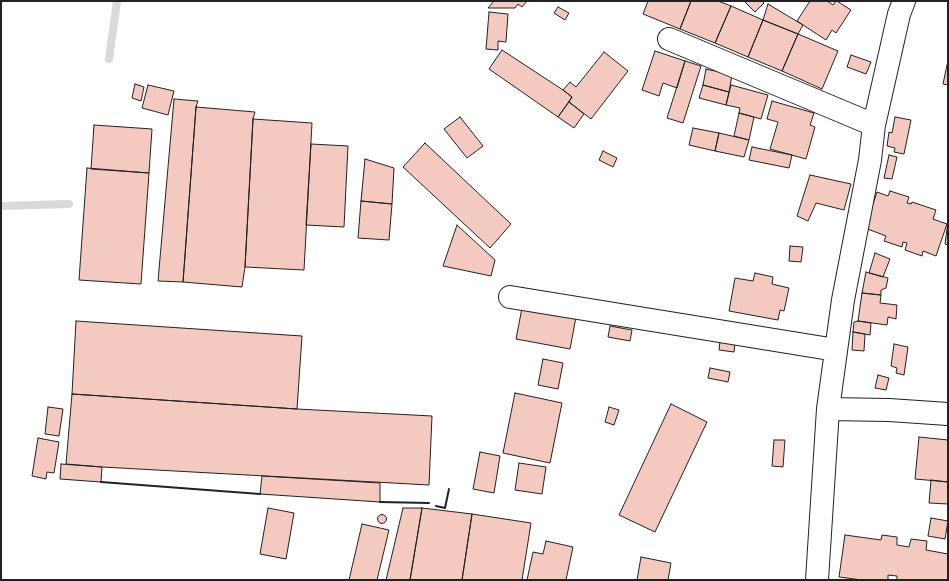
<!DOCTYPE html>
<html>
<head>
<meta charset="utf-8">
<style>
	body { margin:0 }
	#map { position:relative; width:949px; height:581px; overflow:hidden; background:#fff; font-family:Bitter,serif }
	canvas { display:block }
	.frame { position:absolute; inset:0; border:2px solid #222; pointer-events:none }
</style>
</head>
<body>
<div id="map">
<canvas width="949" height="581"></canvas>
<div class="frame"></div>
</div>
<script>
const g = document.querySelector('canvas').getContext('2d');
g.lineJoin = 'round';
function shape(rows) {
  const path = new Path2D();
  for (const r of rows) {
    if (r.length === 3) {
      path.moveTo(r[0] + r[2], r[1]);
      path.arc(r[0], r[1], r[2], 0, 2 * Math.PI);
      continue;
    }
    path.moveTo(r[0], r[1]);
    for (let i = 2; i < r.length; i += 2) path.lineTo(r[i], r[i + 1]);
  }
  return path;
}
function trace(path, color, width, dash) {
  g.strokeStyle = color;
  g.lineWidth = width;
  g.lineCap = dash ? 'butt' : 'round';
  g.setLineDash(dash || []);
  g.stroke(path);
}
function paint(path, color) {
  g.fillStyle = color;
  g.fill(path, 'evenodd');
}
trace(shape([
	[109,59,117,1],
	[1,206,69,204]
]), '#d9d9d9', 8);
const building = shape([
	[494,1,527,1,522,7,518,4,515,8,488,8,494,1],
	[648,1,691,1,680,29,643,14,648,1],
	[691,1,718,1,731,6,715,43,680,29,691,1],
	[744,1,762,1,764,3,755,12,744,1],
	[810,1,827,1,833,5,836,1,837,1,851,10,836,33,832,30,826,40,797,21,810,1],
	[768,4,803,25,798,34,763,20,768,4],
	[731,6,763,20,748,57,715,43,731,6],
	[558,7,569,13,565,20,554,13,558,7],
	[489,12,508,14,506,42,498,41,498,50,486,49,489,12],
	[763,20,798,34,782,71,748,57,763,20],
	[798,34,838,51,822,89,782,71,798,34],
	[502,50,563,90,572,97,558,117,489,69,502,50],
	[655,51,685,61,677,88,663,83,659,96,642,90,655,51],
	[604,52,628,71,591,119,569,102,572,97,563,90,570,82,576,87,604,52],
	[851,55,871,62,866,74,847,67,851,55],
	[685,61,701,66,683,123,667,118,685,61],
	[947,65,948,65,948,85,943,84,947,65],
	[706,69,732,75,729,92,703,85,706,69],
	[135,84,144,87,141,101,132,98,135,84],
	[148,85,174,91,168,115,142,108,148,85],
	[703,85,729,92,726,105,699,98,703,85],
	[731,85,768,95,761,119,739,113,740,108,726,105,731,85],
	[174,99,198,101,196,107,183,282,158,281,174,99],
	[772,101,814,113,810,125,815,127,806,159,770,149,778,122,767,119,772,101],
	[569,102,584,114,574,128,558,117,569,102],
	[196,107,255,112,253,119,245,267,242,287,183,282,196,107],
	[739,113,754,117,749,140,734,136,739,113],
	[460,117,483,146,467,158,444,129,460,117],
	[895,117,911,120,904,154,894,152,895,148,887,146,889,132,892,133,895,117],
	[253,119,312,123,304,270,245,267,253,119],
	[94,125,152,129,149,173,91,169,94,125],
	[693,128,719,133,715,151,689,145,693,128],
	[719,133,749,140,744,157,715,151,719,133],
	[425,143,511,224,490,248,403,167,425,143],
	[311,144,348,146,344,227,306,225,311,144],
	[752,147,792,155,789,168,749,160,752,147],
	[603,151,617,158,613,167,599,160,603,151],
	[889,155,897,157,892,179,884,178,889,155],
	[365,159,394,168,392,204,361,201,365,159],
	[87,168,149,173,141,284,79,280,87,168],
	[810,175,851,184,844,210,816,203,808,221,797,216,810,175],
	[890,191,909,197,907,203,911,204,912,202,936,210,933,219,947,224,936,256,923,251,922,256,905,250,907,243,903,242,902,247,884,241,886,236,865,228,877,192,888,196,890,191],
	[361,201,392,204,389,240,358,238,361,201],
	[948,222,948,245,945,244,948,222],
	[457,225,495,260,491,276,443,266,457,225],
	[790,246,803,247,801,262,789,261,790,246],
	[875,253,890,259,883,277,869,273,875,253],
	[866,272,888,278,886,288,881,290,881,295,862,293,866,272],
	[755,273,773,277,772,284,789,288,784,311,780,310,778,320,729,311,735,278,753,281,755,273],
	[862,293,881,295,880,303,897,305,896,319,888,317,887,325,858,321,862,293],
	[522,308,576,317,570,349,516,339,522,308],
	[76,321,302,336,297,409,72,394,76,321],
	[858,321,871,323,870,335,853,332,854,322,858,321],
	[610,326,632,330,630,341,608,337,610,326],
	[853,332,865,334,864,351,852,350,853,332],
	[720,341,735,343,734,352,719,350,720,341],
	[894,344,908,347,904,375,896,373,897,368,891,366,894,344],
	[543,359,563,363,558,389,538,385,543,359],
	[710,368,730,372,728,382,708,378,710,368],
	[878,375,889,378,886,390,875,388,878,375],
	[515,393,562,403,550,463,503,453,515,393],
	[72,394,297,409,432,416,429,485,102,467,66,464,72,394],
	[671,404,707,422,655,532,619,515,671,404],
	[48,407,63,409,59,436,45,434,48,407],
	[609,407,619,410,614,425,605,422,609,407],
	[919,437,948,440,948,482,915,479,919,437],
	[38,438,59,442,54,473,47,472,46,479,32,476,38,438],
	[774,440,785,440,783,467,772,466,774,440],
	[480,452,500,456,494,493,473,489,480,452],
	[519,463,546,467,542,494,515,490,519,463],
	[61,464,102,467,101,482,60,479,61,464],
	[262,476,380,483,380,502,260,494,262,476],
	[931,480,948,482,948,504,929,503,931,480],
	[268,508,294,513,286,559,260,554,268,508],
	[403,508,422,508,410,580,386,580,403,508],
	[422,508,472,514,462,580,410,580,422,508],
	[472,514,531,523,522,580,462,580,472,514],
	[382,519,4.5],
	[931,518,948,521,945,539,928,536,931,518],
	[362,524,389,530,377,580,349,580,362,524],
	[845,535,881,540,882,535,897,537,897,545,909,547,911,539,927,541,926,550,948,554,948,580,897,580,897,576,888,575,888,580,862,580,839,577,845,535],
	[546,541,573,547,566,580,527,580,533,552,543,554,546,541],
	[641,557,671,563,668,580,637,580,641,557]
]);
paint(building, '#f3c9c0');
trace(building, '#222', 1);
const minor = shape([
	[669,39,874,125],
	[510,297,836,350],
	[828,409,889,410,948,414],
	[817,580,828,409,843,300,870,160,874,125,899,14,904,1]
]);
trace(minor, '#222', 24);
trace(minor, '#fff', 22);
trace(shape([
	[101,482,260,494],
	[380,502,429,503],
	[436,506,445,508,449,489]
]), '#222', 2);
</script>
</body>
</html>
